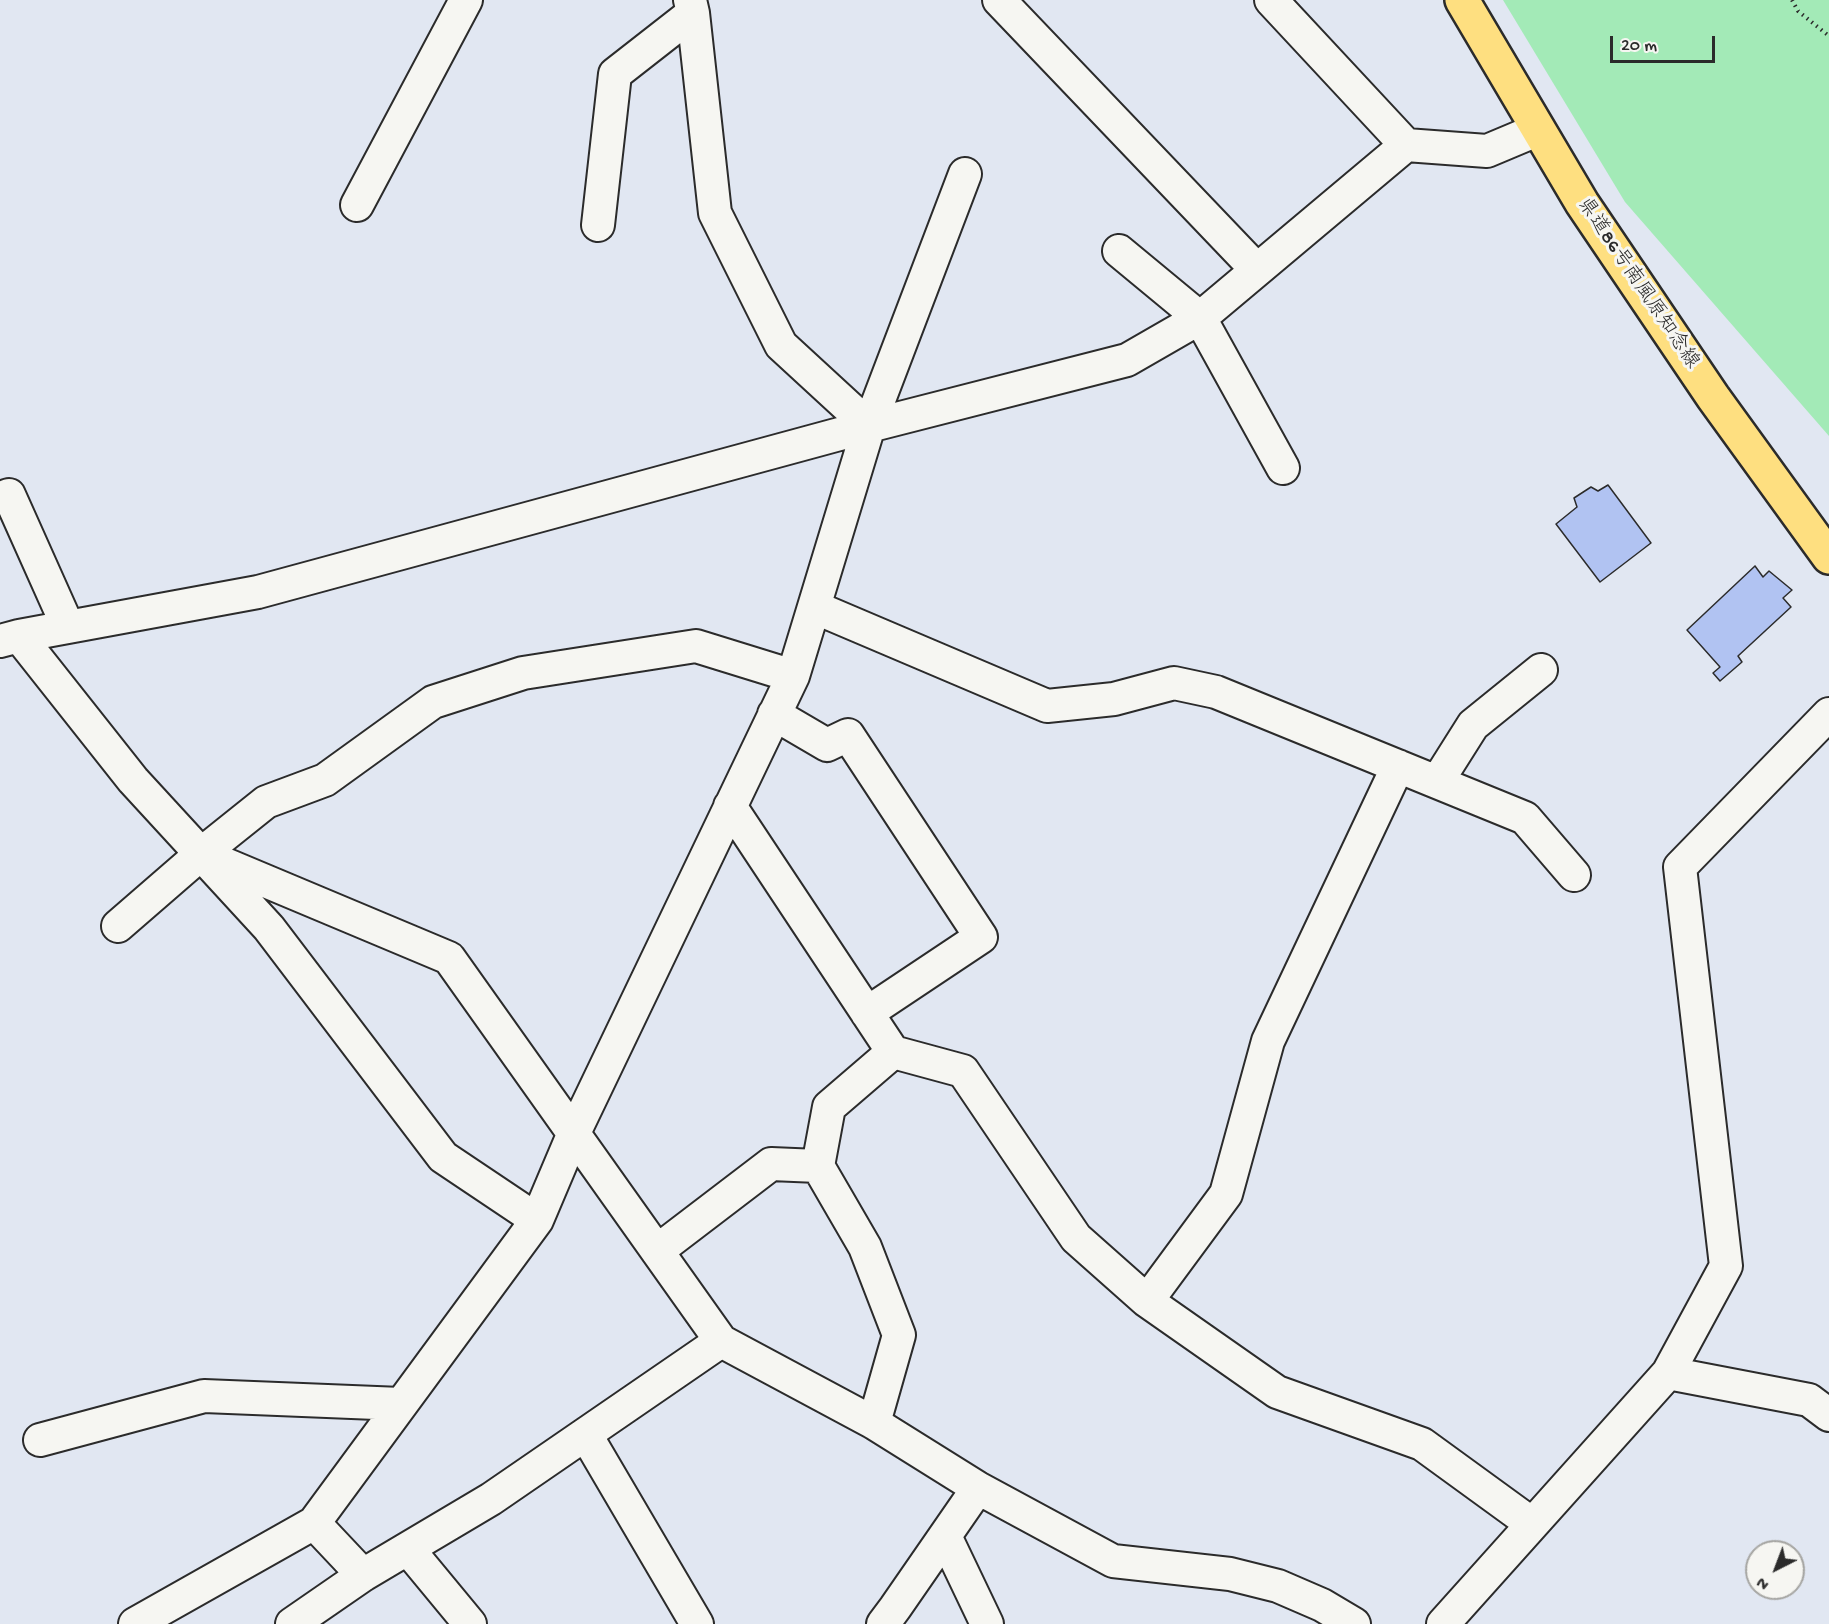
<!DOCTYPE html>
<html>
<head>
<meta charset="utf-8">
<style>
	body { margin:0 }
	#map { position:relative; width:1829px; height:1624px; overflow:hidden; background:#e1e7f2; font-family:"Gochi Hand",sans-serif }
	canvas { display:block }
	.north { position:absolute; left:1745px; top:1540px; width:60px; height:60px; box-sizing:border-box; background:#f6f6f2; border:2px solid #a5a5a2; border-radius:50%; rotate:222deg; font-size:16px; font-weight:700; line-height:24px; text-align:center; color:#2b2b2b }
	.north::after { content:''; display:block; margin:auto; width:21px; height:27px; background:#2b2b2b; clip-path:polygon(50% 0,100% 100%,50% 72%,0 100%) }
	.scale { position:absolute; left:1610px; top:36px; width:105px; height:27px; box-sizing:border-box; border:3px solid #2b2b2b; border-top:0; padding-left:8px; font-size:18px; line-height:21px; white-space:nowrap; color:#2b2b2b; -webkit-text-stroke:4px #f6f6f2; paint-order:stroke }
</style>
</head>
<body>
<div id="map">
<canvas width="1829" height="1624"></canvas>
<div class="north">N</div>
<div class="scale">20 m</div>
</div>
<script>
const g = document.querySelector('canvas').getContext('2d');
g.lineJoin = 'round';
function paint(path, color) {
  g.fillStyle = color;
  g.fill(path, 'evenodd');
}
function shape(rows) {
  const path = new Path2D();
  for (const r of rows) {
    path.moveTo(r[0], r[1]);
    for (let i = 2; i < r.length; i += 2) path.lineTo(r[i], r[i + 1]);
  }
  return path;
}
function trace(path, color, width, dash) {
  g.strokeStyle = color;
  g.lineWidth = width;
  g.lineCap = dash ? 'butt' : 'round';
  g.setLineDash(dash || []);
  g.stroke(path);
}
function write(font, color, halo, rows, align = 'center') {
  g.font = font + ' "Gochi Hand","Klee One",sans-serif';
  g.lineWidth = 6;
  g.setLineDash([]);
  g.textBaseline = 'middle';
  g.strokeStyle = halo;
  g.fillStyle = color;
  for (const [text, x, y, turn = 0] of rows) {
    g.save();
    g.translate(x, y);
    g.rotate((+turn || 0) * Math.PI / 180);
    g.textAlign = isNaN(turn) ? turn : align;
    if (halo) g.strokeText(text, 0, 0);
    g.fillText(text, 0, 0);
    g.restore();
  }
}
paint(shape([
	[1503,0,1829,0,1829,436,1625,202]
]), '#a3eab7');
const building = shape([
	[1608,485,1651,543,1600,582,1556,524,1577,507,1574,498,1591,487,1598,491,1608,485],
	[1755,566,1763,577,1769,571,1792,590,1783,598,1791,607,1738,656,1742,662,1720,681,1713,673,1720,667,1687,630,1755,566]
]);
paint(building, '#b1c3f2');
trace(building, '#2b2b2b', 1.5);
const street = shape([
	[690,0,693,13,715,213,781,345,869,426,965,174],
	[999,0,1257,270],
	[1271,0,1406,145,1487,151,1537,130],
	[357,205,466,0],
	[598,225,615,74,693,13],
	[1119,251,1200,318,1283,468],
	[0,498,9,495,68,627],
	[814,607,1047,706,1114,699,1174,683,1216,692,1525,818,1574,875],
	[19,636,133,780,269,928,443,1157,537,1220],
	[0,641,19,636,258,592,869,426,1127,360,1200,318,1406,145],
	[793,676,696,646,523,673,433,702,325,780,266,802,201,854,449,958,721,1341,874,1423,978,1488,1113,1561,1230,1574,1278,1586,1322,1605,1354,1624],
	[774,714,827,745,848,735,981,937,867,1013],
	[1437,782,1473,725,1541,670],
	[730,806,893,1052,963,1071,1076,1238,1147,1301,1277,1392,1422,1444,1532,1524],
	[118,926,201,854],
	[657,1251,771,1164,818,1166],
	[1147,1301,1226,1194,1268,1041,1398,766],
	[1668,1373,1809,1400,1829,1415],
	[874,1423,899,1335,865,1247,818,1166,829,1107,893,1052],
	[586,1435,697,1624],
	[40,1440,204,1396,401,1404],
	[314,1523,537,1220,573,1135,793,676,869,426],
	[945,1536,987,1624],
	[408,1549,470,1624],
	[135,1624,314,1523,363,1575],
	[292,1624,363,1575,491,1499,721,1341],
	[883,1624,895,1608,978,1488],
	[1443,1624,1668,1373,1726,1266,1680,867,1829,714]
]);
const primary = shape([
	[1462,0,1582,203,1713,397,1829,557]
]);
trace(street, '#2b2b2b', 36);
trace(primary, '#2b2b2b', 38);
trace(shape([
	[1792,0,1798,11,1829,36]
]), '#2b2b2b', 4, [1.5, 4.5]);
trace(street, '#f6f6f2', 32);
trace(primary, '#fedf80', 33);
write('20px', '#2b2b2b', '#f6f6f2', [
	["県道86号南風原知念線",1637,284,56]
]);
</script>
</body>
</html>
